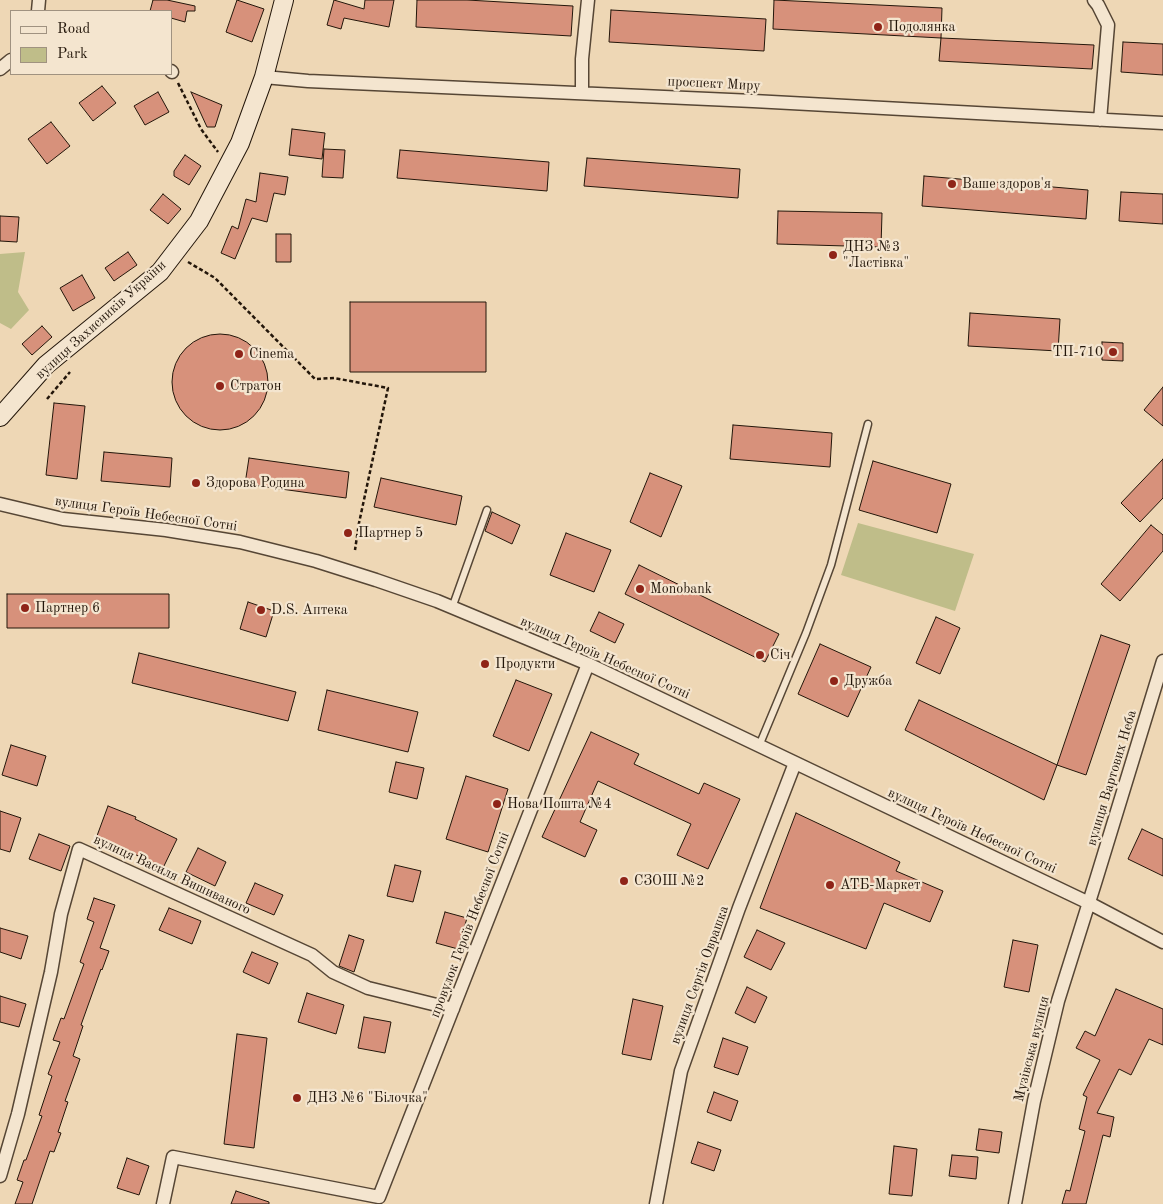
<!DOCTYPE html>
<html>
<head>
<meta charset="utf-8">
<style>
	body { margin:0 }
	#map { position:relative; width:1163px; height:1204px; overflow:hidden; background:#eed7b5; font-family:"Old Standard TT",serif }
	canvas { display:block }
	.legend { position:absolute; left:10px; top:10px; width:162px; height:65px; box-sizing:border-box; background:#f4e5cf; border:1px solid #a09280; margin:0; padding:6px 9px; list-style:none; font-size:15px; color:#23160a }
	.legend li { display:flex; align-items:center; gap:10px; height:25px }
	.legend b { width:25px; border:1px solid #a09280 }
</style>
</head>
<body>
<div id="map">
<canvas width="1163" height="1204"></canvas>
<ul class="legend">
<li><b style="height:6px;background:#f4e5cf"></b>Road</li>
<li><b style="height:14px;background:#bfbd89"></b>Park</li>
</ul>
</div>
<script>
const g = document.querySelector('canvas').getContext('2d');
g.lineJoin = 'round';
function paint(path, color) {
  g.fillStyle = color;
  g.fill(path, 'evenodd');
}
function shape(rows) {
  const path = new Path2D();
  for (const r of rows) {
    if (r.length === 3) {
      path.moveTo(r[0] + r[2], r[1]);
      path.arc(r[0], r[1], r[2], 0, 2 * Math.PI);
      continue;
    }
    path.moveTo(r[0], r[1]);
    for (let i = 2; i < r.length; i += 2) path.lineTo(r[i], r[i + 1]);
  }
  return path;
}
function trace(path, color, width, dash) {
  g.strokeStyle = color;
  g.lineWidth = width;
  g.lineCap = dash ? 'butt' : 'round';
  g.setLineDash(dash || []);
  g.stroke(path);
}
function write(font, color, halo, rows, align = 'center') {
  g.font = font + ' "Old Standard TT",serif';
  g.lineWidth = 4.5;
  g.setLineDash([]);
  g.textBaseline = 'middle';
  g.strokeStyle = halo;
  g.fillStyle = color;
  for (const [text, x, y, turn = 0] of rows) {
    g.save();
    g.translate(x, y);
    g.rotate((+turn || 0) * Math.PI / 180);
    g.textAlign = isNaN(turn) ? turn : align;
    if (halo) g.strokeText(text, 0, 0);
    g.fillText(text, 0, 0);
    g.restore();
  }
}
paint(shape([
	[25,252,18,292,29,310,11,329,0,323,0,254],
	[858,523,974,554,955,611,841,575]
]), '#bfbd89');
const building = shape([
	[153,0,167,0,195,6,195,11,187,11,185,22,171,18,171,11,150,11,153,0],
	[237,0,264,9,252,42,226,32,237,0],
	[334,0,364,9,365,0,394,0,389,27,344,18,341,29,327,25,334,0],
	[417,0,467,0,573,6,571,36,416,27,417,0],
	[774,0,942,8,941,38,773,29,774,0],
	[611,10,766,19,764,51,609,42,611,10],
	[941,38,1094,45,1092,69,939,61,941,38],
	[1123,42,1163,44,1163,75,1121,72,1123,42],
	[102,86,116,103,93,121,79,103,102,86],
	[158,92,169,112,145,125,134,106,158,92],
	[191,92,222,105,215,127,207,127,191,92],
	[51,122,70,146,47,164,28,139,51,122],
	[292,129,325,133,322,159,289,155,292,129],
	[324,149,345,150,343,178,322,177,324,149],
	[400,150,549,162,547,191,397,178,400,150],
	[185,155,201,166,189,185,174,176,174,171,185,155],
	[587,158,740,169,738,198,584,186,587,158],
	[260,173,288,177,285,195,274,193,267,222,252,218,235,259,221,253,232,226,238,229,246,199,256,202,260,173],
	[924,176,1088,190,1086,219,922,206,924,176],
	[1121,192,1163,194,1163,224,1119,221,1121,192],
	[163,194,181,209,168,224,150,210,163,194],
	[778,211,882,213,881,247,777,244,778,211],
	[0,216,19,217,17,242,0,241,0,216],
	[276,234,291,234,291,262,276,262,276,234],
	[128,252,137,265,114,281,105,268,128,252],
	[82,275,95,298,73,311,60,288,82,275],
	[350,302,486,302,486,372,350,372,350,302],
	[970,313,1060,319,1058,351,968,346,970,313],
	[42,326,52,337,32,355,22,344,42,326],
	[220,382,48],
	[1102,342,1123,343,1123,361,1102,360,1102,342],
	[1163,387,1163,426,1144,410,1163,387],
	[54,403,85,406,77,479,46,475,54,403],
	[733,425,832,433,830,467,730,459,733,425],
	[104,452,172,458,170,487,101,481,104,452],
	[249,458,349,472,346,498,245,484,249,458],
	[1163,459,1163,498,1140,522,1121,503,1163,459],
	[873,461,951,484,937,533,859,510,873,461],
	[650,473,682,486,661,537,630,522,650,473],
	[381,478,462,496,456,525,374,507,381,478],
	[492,512,520,525,512,544,485,531,492,512],
	[1151,525,1163,535,1163,551,1120,601,1101,584,1151,525],
	[566,533,611,550,594,592,550,575,566,533],
	[639,565,779,634,765,662,625,594,639,565],
	[7,594,169,594,169,628,7,628,7,594],
	[248,602,274,611,266,637,240,629,248,602],
	[599,612,624,624,615,643,590,631,599,612],
	[936,617,960,628,940,674,916,663,936,617],
	[1101,635,1130,645,1086,775,1057,765,1101,635],
	[820,644,871,667,848,717,798,694,820,644],
	[139,653,296,692,288,721,132,683,139,653],
	[516,680,552,694,529,751,493,736,516,680],
	[327,690,418,712,408,752,318,730,327,690],
	[919,700,1057,765,1044,800,905,730,919,700],
	[591,732,639,754,634,764,699,794,704,783,740,799,708,869,677,855,691,824,598,781,580,822,597,830,585,857,542,837,591,732],
	[11,745,46,756,37,786,2,775,11,745],
	[396,762,424,768,417,799,389,792,396,762],
	[466,776,508,789,488,852,446,839,466,776],
	[108,806,136,817,135,819,177,839,163,868,124,849,122,854,94,844,108,806],
	[0,811,21,818,10,852,0,849,0,811],
	[796,813,900,862,896,871,943,891,930,922,884,903,866,949,760,908,796,813],
	[1142,829,1163,839,1163,876,1128,859,1142,829],
	[39,834,70,846,61,871,29,859,39,834],
	[198,848,226,862,215,886,186,872,198,848],
	[395,865,421,871,413,902,387,896,395,865],
	[255,883,283,895,274,915,246,903,255,883],
	[94,898,115,905,100,948,109,951,102,970,101,969,81,1025,83,1026,73,1056,80,1059,65,1101,68,1102,58,1132,61,1133,54,1152,50,1151,32,1204,15,1204,23,1182,17,1180,24,1160,26,1160,42,1116,39,1115,52,1076,48,1074,60,1042,53,1040,61,1018,64,1019,84,964,80,962,94,922,87,919,94,898],
	[169,908,201,921,192,944,159,930,169,908],
	[445,912,467,918,458,949,436,943,445,912],
	[0,928,28,936,21,959,0,952,0,928],
	[757,930,785,943,771,970,744,957,757,930],
	[349,935,364,940,354,972,339,966,349,935],
	[1013,940,1038,945,1029,992,1004,987,1013,940],
	[252,952,278,963,269,984,243,972,252,952],
	[747,987,767,997,755,1023,735,1013,747,987],
	[1116,989,1163,1009,1163,1045,1149,1039,1131,1075,1119,1069,1097,1113,1114,1117,1110,1137,1103,1135,1086,1204,1062,1204,1066,1190,1070,1191,1085,1131,1079,1129,1087,1097,1083,1095,1100,1060,1076,1048,1085,1031,1095,1036,1116,989],
	[307,993,344,1005,336,1034,298,1022,307,993],
	[0,996,26,1004,19,1027,0,1022,0,996],
	[633,999,663,1006,651,1060,622,1054,633,999],
	[364,1017,391,1022,385,1053,358,1048,364,1017],
	[237,1034,267,1038,254,1148,224,1144,237,1034],
	[723,1038,748,1047,738,1075,714,1067,723,1038],
	[714,1092,738,1101,731,1121,707,1112,714,1092],
	[979,1129,1002,1132,999,1153,976,1150,979,1129],
	[698,1142,721,1150,714,1171,691,1163,698,1142],
	[894,1146,917,1149,912,1196,889,1194,894,1146],
	[952,1155,978,1157,976,1179,949,1176,952,1155],
	[127,1158,149,1166,139,1195,117,1188,127,1158],
	[236,1191,269,1202,269,1204,231,1204,236,1191]
]);
paint(building, '#d7917b');
trace(building, '#23160a', 1);
const service = shape([
	[452,608,487,510],
	[759,746,806,633,831,565,868,424]
]);
const minor = shape([
	[1094,0,1098,5,1108,25,1100,120],
	[38,11,39,0],
	[0,69,11,60],
	[171,71,172,72],
	[264,77,308,81,753,101,1163,123],
	[582,93,582,59,588,0],
	[0,504,63,519,166,530,240,542,316,561,376,580,437,601,588,664,1089,903,1163,942],
	[0,1176,18,1114,51,972,61,914,79,849,312,955,333,972,368,988,453,1009],
	[163,1204,173,1157,379,1197,588,664],
	[656,1204,681,1071,739,908,795,763],
	[1015,1204,1034,1101,1058,1001,1096,880,1163,661]
]);
const secondary = shape([
	[0,417,46,365,160,272,199,221,240,143,264,77,284,0]
]);
trace(service, '#564635', 9);
trace(minor, '#564635', 15);
trace(secondary, '#23160a', 20);
trace(shape([
	[178,83,201,129,218,152],
	[188,262,215,278,315,379,334,378,388,388,359,523,355,550],
	[47,399,70,372]
]), '#23160a', 2.5, [4, 2.5]);
trace(service, '#f4e5cf', 6);
trace(minor, '#f4e5cf', 12);
trace(secondary, '#f4e5cf', 18);
for (const [x, y, r, color] of [
	[878,27,5,"#8f2418"],
	[952,184,5,"#8f2418"],
	[833,255,5,"#8f2418"],
	[1113,352,5,"#8f2418"],
	[239,354,5,"#8f2418"],
	[220,386,5,"#8f2418"],
	[196,483,5,"#8f2418"],
	[348,533,5,"#8f2418"],
	[640,589,5,"#8f2418"],
	[25,608,5,"#8f2418"],
	[261,610,5,"#8f2418"],
	[760,655,5,"#8f2418"],
	[485,664,5,"#8f2418"],
	[834,681,5,"#8f2418"],
	[497,804,5,"#8f2418"],
	[624,881,5,"#8f2418"],
	[830,885,5,"#8f2418"],
	[297,1098,5,"#8f2418"]
]) {
  const dot = new Path2D();
  dot.arc(x, y, r, 0, 2 * Math.PI);
  g.fillStyle = color;
  g.fill(dot);
  trace(dot, '#f4e5cf', 2);
}
write('14px', '#23160a', '#f4e5cf', [
	["Подолянка",888,27],
	["Ваше здоров'я",962,184],
	["ДНЗ №3",843,247],
	["\"Ластівка\"",843,263],
	["ТП-710",1103,352,"right"],
	["Cinema",249,354],
	["Стратон",230,386],
	["Здорова Родина",206,483],
	["Партнер 5",358,533],
	["Monobank",650,589],
	["Партнер 6",35,608],
	["D.S. Аптека",271,610],
	["Січ",770,655],
	["Продукти",495,664],
	["Дружба",844,681],
	["Нова Пошта №4",507,804],
	["СЗОШ №2",634,881],
	["АТБ-Маркет",840,885],
	["ДНЗ №6 \"Білочка\"",307,1098]
], 'left');
write('14px', '#23160a', '#f4e5cf', [
	["проспект Миру",714,84,3],
	["вулиця Захисників України",101,320,-42],
	["вулиця Героїв Небесної Сотні",146,514,8],
	["вулиця Героїв Небесної Сотні",605,658,24],
	["вулиця Вартових Неба",1112,778,-73],
	["вулиця Героїв Небесної Сотні",972,831,25],
	["вулиця Василя Вишиваного",172,875,25],
	["провулок Героїв Небесної Сотні",470,925,-69],
	["вулиця Сергія Оврашка",700,975,-70],
	["Музівська вулиця",1032,1049,-76]
]);
</script>
</body>
</html>
